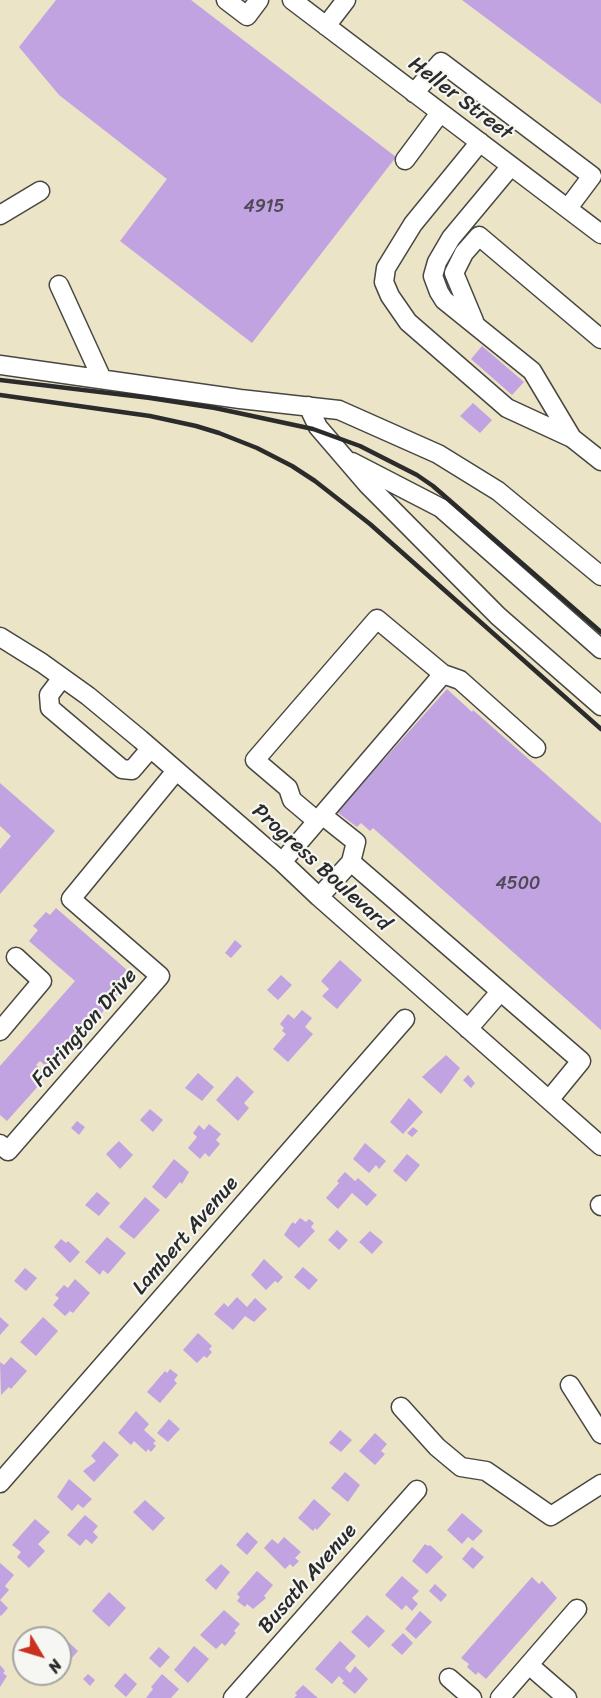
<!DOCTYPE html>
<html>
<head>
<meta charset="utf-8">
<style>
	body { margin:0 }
	#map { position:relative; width:601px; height:1698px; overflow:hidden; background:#ebe4c6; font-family:Sriracha,sans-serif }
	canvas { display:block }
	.north { position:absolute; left:12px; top:1626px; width:60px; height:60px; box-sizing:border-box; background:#f6f6f2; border:2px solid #a5a5a2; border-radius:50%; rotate:128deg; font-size:16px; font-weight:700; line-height:24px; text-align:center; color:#2b2b2b }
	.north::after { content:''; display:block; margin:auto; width:21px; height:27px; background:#c8321e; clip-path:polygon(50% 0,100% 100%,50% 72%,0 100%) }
</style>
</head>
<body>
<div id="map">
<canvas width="601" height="1698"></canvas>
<div class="north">N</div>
</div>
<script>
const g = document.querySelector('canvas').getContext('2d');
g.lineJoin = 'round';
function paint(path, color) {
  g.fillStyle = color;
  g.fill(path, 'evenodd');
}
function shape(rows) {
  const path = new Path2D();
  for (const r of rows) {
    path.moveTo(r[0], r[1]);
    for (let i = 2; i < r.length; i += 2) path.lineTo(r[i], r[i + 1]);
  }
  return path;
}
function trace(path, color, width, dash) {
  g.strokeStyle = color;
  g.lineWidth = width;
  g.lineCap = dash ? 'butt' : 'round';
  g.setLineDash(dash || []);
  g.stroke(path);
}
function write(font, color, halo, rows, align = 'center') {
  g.font = font + ' Sriracha,sans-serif';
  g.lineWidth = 4.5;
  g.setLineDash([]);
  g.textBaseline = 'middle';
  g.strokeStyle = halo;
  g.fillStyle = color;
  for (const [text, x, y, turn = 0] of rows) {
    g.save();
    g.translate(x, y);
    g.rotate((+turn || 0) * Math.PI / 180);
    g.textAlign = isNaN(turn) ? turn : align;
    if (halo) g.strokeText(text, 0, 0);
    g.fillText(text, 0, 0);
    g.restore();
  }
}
paint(shape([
	[56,0,191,0,396,157,252,343,120,241,167,179,59,95,19,47],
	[462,0,601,0,601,104],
	[482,346,524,382,512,395,471,359],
	[473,403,492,420,480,433,460,416],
	[447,689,472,712,473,710,601,823,601,1030,373,828,370,831,361,823,357,827,337,812],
	[0,783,55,831,0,894,0,849,11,836,0,826],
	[56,908,127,970,121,977,128,983,51,1071,40,1061,36,1065,48,1075,7,1121,0,1115,0,1066,75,981,29,941,38,930,33,926,46,912,50,915],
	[235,940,242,946,231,958,225,953],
	[340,960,362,980,337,1009,322,996,329,989,321,981],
	[281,975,292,985,278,1000,267,990],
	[302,1010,312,1018,305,1027,313,1034,288,1062,273,1049,286,1034,282,1031,284,1028,280,1024,288,1014,294,1019],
	[446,1055,460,1068,441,1094,422,1077],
	[198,1073,214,1087,202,1101,185,1088],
	[468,1075,475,1083,471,1088,463,1080],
	[237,1076,254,1092,244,1103,249,1108,238,1121,216,1100],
	[409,1098,423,1112,403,1134,390,1122],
	[150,1109,163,1120,153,1132,140,1120],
	[77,1121,85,1127,79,1135,71,1128],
	[209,1124,221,1134,216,1140,220,1144,209,1157,205,1153,200,1159,188,1148,197,1137,193,1133,199,1125,204,1130],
	[413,1127,418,1131,412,1137,407,1133],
	[119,1141,133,1155,120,1169,106,1154],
	[365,1143,386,1161,379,1169,376,1165,369,1173,353,1159],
	[407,1154,420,1165,406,1182,393,1171],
	[174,1159,189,1172,182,1184,180,1182,166,1199,152,1187],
	[345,1172,355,1181,358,1178,377,1195,367,1206,352,1193,338,1209,326,1198,339,1183,337,1181],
	[97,1192,110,1203,99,1216,85,1205],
	[145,1197,160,1210,134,1239,119,1227],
	[300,1218,306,1222,309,1219,314,1223,311,1227,315,1231,299,1248,284,1235,291,1224,293,1222,295,1224],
	[337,1230,348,1240,339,1250,328,1240],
	[370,1231,383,1242,372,1254,359,1242],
	[107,1237,126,1253,108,1274,103,1270,100,1275,85,1262],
	[61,1239,66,1243,68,1241,80,1252,70,1263,54,1247],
	[264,1259,283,1277,278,1283,275,1281,266,1290,251,1275],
	[303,1267,318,1280,309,1290,294,1277],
	[25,1268,37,1278,26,1291,14,1281],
	[75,1279,90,1293,73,1313,70,1311,65,1316,53,1305,59,1298,55,1295,64,1285,68,1288],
	[237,1297,247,1307,255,1298,267,1309,254,1322,245,1316,233,1330,214,1314,224,1303,228,1307],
	[0,1317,9,1325,0,1335],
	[43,1317,58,1331,36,1356,20,1342],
	[198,1333,212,1346,209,1349,212,1352,207,1358,204,1356,197,1363,183,1350],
	[11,1357,27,1371,11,1389,9,1387,1,1395,0,1362,4,1365],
	[170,1369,178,1375,174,1380,177,1383,160,1403,147,1392,165,1371,167,1373],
	[136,1411,149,1424,144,1430,156,1441,153,1443,156,1446,151,1452,148,1449,146,1452,134,1441,131,1445,118,1433],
	[169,1419,180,1429,168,1442,157,1433],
	[340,1430,352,1440,341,1452,329,1443],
	[375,1433,387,1444,381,1451,385,1454,375,1465,359,1451],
	[104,1441,119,1455,94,1482,83,1471,96,1461,91,1456],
	[345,1472,360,1485,348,1502,331,1488],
	[69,1479,92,1499,83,1508,78,1504,72,1511,57,1497],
	[314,1499,331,1514,317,1530,315,1528,313,1531,298,1518],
	[145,1500,165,1518,153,1531,133,1512],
	[462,1513,483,1531,473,1541,468,1537,462,1544,447,1530],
	[85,1515,98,1526,93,1532,98,1537,92,1544,86,1539,80,1546,67,1535],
	[35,1519,50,1532,38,1544,45,1551,29,1568,17,1557,21,1552,12,1545],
	[247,1532,258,1542,247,1555,236,1545],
	[284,1537,301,1552,295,1558,299,1561,293,1567,290,1564,285,1569,264,1548,272,1539,278,1544],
	[425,1544,428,1546,430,1545,443,1557,427,1574,412,1561],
	[472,1547,484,1557,473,1569,462,1559],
	[0,1563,14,1575,5,1586,9,1590,0,1600],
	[221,1564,230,1572,216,1590,205,1580],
	[257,1571,273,1585,264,1596,266,1598,253,1609,247,1604,245,1607,237,1601,240,1597,237,1594],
	[402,1576,419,1591,412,1598,418,1604,412,1611,406,1605,402,1610,385,1595],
	[532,1577,539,1584,542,1581,557,1598,486,1679,478,1672,476,1675,467,1667,469,1664,461,1658],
	[435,1584,447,1595,441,1602,429,1591],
	[109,1592,126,1608,109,1627,92,1611],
	[0,1600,8,1608,1,1616,0,1615],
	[224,1610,240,1624,234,1631,236,1633,225,1646,222,1643,216,1649,200,1635],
	[420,1611,432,1622,416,1639,405,1629],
	[367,1615,385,1631,369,1648,351,1632],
	[403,1633,413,1643,402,1655,391,1645],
	[63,1637,78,1651,63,1668,60,1665,60,1641],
	[340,1641,356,1656,345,1668,350,1673,355,1666,368,1679,355,1694,342,1683,344,1681,339,1676,332,1684,315,1669],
	[194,1646,209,1659,188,1683,174,1670],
	[159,1647,170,1657,160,1668,149,1658],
	[0,1665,5,1671,3,1673,7,1676,0,1687],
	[125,1673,137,1684,126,1697,114,1686],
	[88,1674,95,1680,90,1686,83,1679],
	[162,1674,179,1689,171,1698,146,1698,153,1689,151,1687],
	[303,1685,318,1698,294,1698,297,1695,295,1693]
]), '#c1a3e1');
const minor = shape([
	[226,0,247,16,259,0],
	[292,0,601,234],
	[326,26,346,0],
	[414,93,441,62,592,176,568,208],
	[480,142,413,224,386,268,384,282,390,296,408,322,507,408,572,438,601,461],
	[405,160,440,113],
	[511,166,451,238,437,262,433,276,439,292,444,300,532,371,572,438],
	[0,215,40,191],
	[59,285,102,379],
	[474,321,454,273,464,253,479,236,601,339],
	[0,365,240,399,339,410,438,454,498,491,601,576],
	[308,406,318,427,367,484,498,616,601,706],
	[352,462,441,508,601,649],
	[0,637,42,663,88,696,140,739,282,862,319,897,601,1146],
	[443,674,460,680,536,748],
	[62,678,49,695,50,708,122,769,132,770,150,749],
	[322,815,356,842,351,862],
	[282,862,443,674,377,619,255,760,288,788,292,800,317,821],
	[319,897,351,862,581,1061,549,1100],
	[468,1029,500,992],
	[0,1031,42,981,16,957],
	[0,1144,8,1151,160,976,71,899,176,771],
	[600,1205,601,1206],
	[570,1385,601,1434],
	[401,1407,437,1447,461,1467,486,1471,551,1516,601,1484],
	[0,1483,405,1019],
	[529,1665,567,1698],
	[449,1678,472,1698],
	[233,1698,417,1490],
	[500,1698,577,1609]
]);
trace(minor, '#484742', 21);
trace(minor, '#fff', 18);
trace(shape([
	[0,380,150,398,215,408,313,429,360,446,417,475,433,486,601,632],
	[0,395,150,416,196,426,219,433,257,448,292,466,315,481,370,524,601,729]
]), '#2b2b2b', 4.5);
write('18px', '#504958', null, [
	["4915",264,207],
	["4500",518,884]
]);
write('21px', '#2b2b2b', '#f6f6f2', [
	["Heller Street",460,99,37],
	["Progress Boulevard",321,868,42],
	["Fairington Drive",85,1028,-49],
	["Lambert Avenue",186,1236,-49],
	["Busath Avenue",308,1579,-49]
]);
</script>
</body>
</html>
